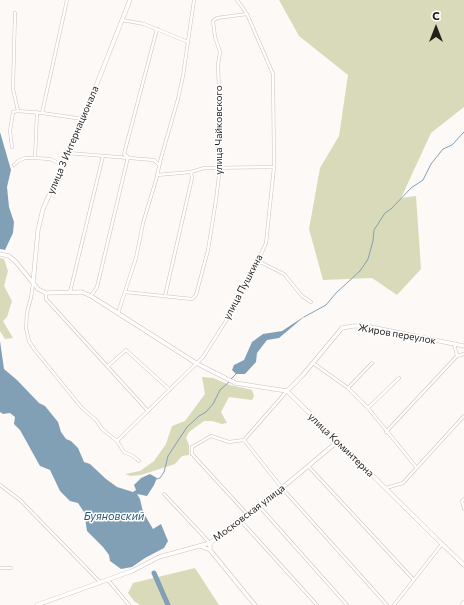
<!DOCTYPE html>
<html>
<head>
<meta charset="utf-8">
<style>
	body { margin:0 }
	#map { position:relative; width:464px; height:605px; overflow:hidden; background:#fdf9f7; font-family:Commissioner,sans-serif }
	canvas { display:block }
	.north { position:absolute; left:416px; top:8px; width:40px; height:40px; -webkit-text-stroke:3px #fff; paint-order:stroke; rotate:0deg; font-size:11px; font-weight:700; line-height:16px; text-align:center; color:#221e1c }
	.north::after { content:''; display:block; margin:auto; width:14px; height:18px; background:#221e1c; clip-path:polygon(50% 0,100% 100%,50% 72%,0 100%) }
</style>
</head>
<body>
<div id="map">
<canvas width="464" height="605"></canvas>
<div class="north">С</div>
</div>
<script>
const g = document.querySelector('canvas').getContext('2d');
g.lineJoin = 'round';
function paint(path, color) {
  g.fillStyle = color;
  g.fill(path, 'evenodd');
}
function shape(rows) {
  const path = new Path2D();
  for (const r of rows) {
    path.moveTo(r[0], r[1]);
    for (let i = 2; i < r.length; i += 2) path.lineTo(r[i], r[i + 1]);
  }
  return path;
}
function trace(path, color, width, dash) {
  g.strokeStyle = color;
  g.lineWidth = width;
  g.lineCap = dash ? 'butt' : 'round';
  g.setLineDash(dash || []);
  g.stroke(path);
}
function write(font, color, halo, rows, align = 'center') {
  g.font = font + ' Commissioner,sans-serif';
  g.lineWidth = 3;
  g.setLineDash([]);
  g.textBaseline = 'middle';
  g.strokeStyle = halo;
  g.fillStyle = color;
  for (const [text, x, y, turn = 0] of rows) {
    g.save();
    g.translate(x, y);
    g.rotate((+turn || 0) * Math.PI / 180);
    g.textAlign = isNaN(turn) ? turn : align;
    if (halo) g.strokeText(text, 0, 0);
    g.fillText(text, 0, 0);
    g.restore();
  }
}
paint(shape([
	[279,0,464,0,464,107,431,133,401,198,416,196,421,269,397,295,372,278,323,280,309,229,320,168,339,136,348,75,299,36],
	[0,258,4,259,8,271,4,286,12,301,7,317,3,321,13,338,5,339,0,331],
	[202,377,213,378,230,385,252,390,254,396,252,400,229,397,221,412,227,423,222,424,212,421,204,421,189,432,186,438,189,445,189,455,182,456,175,464,141,475,131,476,125,474,140,471,154,461,166,444,172,426,185,421,205,394],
	[195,568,219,605,140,605,134,601,128,593,133,583]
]), '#d8dab9');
paint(shape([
	[0,132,11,170,7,187,9,207,14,222,13,233,5,250,0,249],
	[305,316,279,338,267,340,257,353,256,362,245,374,236,374,232,370,234,365,244,360,252,342,263,334,282,331],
	[0,341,4,369,17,380,39,403,45,406,58,422,61,432,66,439,71,441,78,448,84,462,90,464,106,479,117,487,133,492,136,490,134,485,141,478,150,474,157,478,154,485,147,496,137,494,140,499,143,512,153,529,161,524,168,541,164,548,145,558,132,567,121,569,110,561,109,555,103,547,87,531,84,512,78,503,70,501,60,491,50,470,40,466,20,430,14,424,15,417,10,413,3,414,0,412]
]), '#82a0b5');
trace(shape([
	[304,317,326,305,336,293,360,271,368,259,373,241,374,230,385,213,391,209,411,188,423,180,431,164,443,149,452,145,464,132],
	[231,379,236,374],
	[157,479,160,478,164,472,168,456,187,427,199,416,206,412,213,404,220,390,229,382]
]), '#82a0b5', 1);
trace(shape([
	[154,573,168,605]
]), '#82a0b5', 5);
const street = shape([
	[122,20,144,24,188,42],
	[18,111,42,113,83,119],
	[42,113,67,0],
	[12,147,10,131,13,112,18,111,13,89,15,13],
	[68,153,154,160,159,165],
	[35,158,37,112],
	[14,165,18,161,25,158,35,158,50,159,63,165],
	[157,175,191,172,204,168,274,167],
	[258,261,284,274,302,296,311,302],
	[33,283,31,298,27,312,26,328,29,341,34,349,82,408,96,420,102,429,117,441,124,452,133,456,139,461],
	[70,292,103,156],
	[125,292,192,299,196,295,208,250,216,200,220,167,218,164,219,91,218,65,220,52,215,37,213,21,217,18,247,14],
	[46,293,46,299,148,411],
	[91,296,97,287,128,157,124,154,157,29],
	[165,296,192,178,191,172],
	[118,313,136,258,143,223,156,180,161,158,178,99,183,76,194,0],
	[457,356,464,354],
	[313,363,348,388,368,408,417,468],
	[108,366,126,350,170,390],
	[348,388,372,363],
	[368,408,399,378],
	[386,432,457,356,454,344],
	[244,440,282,488,387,605],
	[244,440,229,442,211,436,192,447,192,454,247,514],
	[244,440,287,391],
	[117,441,203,357,229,316,258,261,266,243,274,167,273,74,247,14,237,0],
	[309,467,414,580],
	[0,485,20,500,100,582],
	[386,488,403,483,464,416],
	[164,494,210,543],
	[464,499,462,501,464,509],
	[259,506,347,605],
	[240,520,317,605],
	[0,568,11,568],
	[108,580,129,605],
	[394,605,442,544]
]);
const secondary = shape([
	[0,254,9,256,16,262,38,289,46,293,82,292,91,296,196,363,235,383,287,391,442,544,464,565],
	[33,283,38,230,43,209,83,119,130,0],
	[287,391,302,376,342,328,353,326,366,326,464,346],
	[210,543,210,550,255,605],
	[200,546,210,550],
	[37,605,132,571,159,557,210,543,282,488,337,442],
	[462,605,464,602]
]);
trace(street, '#ccc1bc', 3.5);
trace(secondary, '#ccc1bc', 4.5);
trace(street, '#fff', 2.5);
trace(secondary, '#fff', 3.5);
write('10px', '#221e1c', '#fff', [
	["улица Чайковского",219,130,-90],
	["улица 3 Интернационала",73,140,-67],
	["улица Пушкина",243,287,-62],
	["Жиров переулок",397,334,10],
	["улица Коминтерна",341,445,44],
	["Московская улица",249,513,-37]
]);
write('italic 11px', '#235777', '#fff', [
	["Буяновский",114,516]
]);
</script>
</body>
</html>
